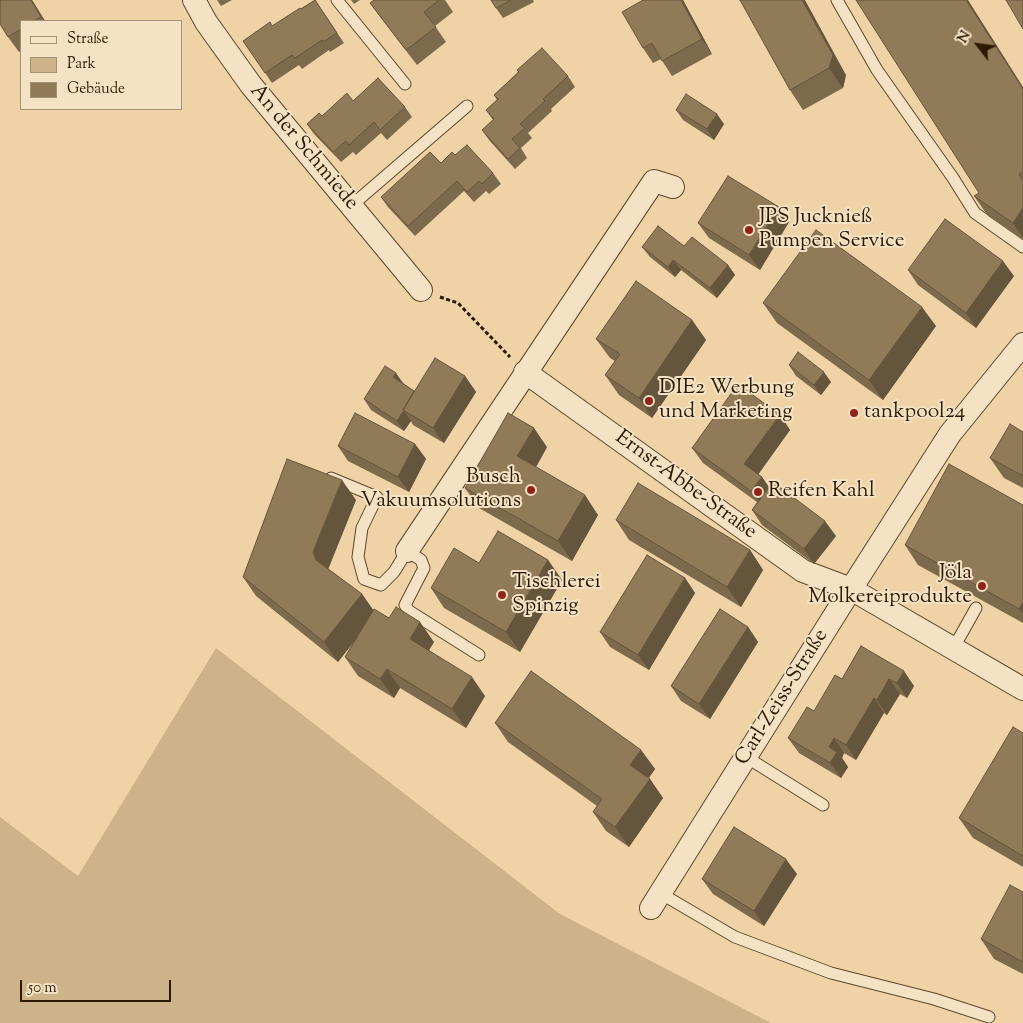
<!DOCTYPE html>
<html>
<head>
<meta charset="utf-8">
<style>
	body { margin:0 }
	#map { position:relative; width:1023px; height:1023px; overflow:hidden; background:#efd3a6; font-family:"Sorts Mill Goudy",serif }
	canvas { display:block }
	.legend { position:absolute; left:20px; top:20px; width:162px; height:90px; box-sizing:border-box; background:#f5e2c5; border:1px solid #a49277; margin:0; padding:6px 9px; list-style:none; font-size:15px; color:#2b1902 }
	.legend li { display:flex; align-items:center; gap:10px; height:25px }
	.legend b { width:25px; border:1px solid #a49277 }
	.north { position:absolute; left:953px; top:20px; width:50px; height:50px; -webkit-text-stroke:4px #f5e2c5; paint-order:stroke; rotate:300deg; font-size:14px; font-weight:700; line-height:20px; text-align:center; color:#2b1902 }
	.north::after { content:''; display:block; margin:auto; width:18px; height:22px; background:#2b1902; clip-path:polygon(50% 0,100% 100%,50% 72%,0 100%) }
	.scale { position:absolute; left:20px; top:980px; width:151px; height:22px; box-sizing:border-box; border:2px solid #2b1902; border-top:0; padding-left:6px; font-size:15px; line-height:18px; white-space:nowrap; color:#2b1902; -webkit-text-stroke:4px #f5e2c5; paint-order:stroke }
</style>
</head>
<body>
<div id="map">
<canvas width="1023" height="1023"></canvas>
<ul class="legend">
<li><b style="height:6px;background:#f5e2c5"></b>Straße</li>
<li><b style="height:14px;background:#ceb38a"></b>Park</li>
<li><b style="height:14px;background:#917a57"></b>Gebäude</li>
</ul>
<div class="north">N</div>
<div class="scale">50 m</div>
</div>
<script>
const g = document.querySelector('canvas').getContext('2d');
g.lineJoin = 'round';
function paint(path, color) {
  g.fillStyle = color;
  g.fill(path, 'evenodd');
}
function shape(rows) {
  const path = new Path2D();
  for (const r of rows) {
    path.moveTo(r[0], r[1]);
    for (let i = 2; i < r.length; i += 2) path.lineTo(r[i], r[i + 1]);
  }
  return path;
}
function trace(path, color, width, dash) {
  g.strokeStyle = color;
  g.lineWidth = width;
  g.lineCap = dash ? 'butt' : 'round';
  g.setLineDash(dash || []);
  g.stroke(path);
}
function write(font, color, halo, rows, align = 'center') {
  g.font = font + ' "Sorts Mill Goudy",serif';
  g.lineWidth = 4;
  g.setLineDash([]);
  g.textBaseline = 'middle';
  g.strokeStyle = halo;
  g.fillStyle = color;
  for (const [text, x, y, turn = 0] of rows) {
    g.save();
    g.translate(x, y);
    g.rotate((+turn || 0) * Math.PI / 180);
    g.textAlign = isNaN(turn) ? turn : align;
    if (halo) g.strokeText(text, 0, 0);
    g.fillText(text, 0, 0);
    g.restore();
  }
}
paint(shape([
	[216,648,560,914,771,1023,0,1023,0,817,78,876]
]), '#ceb38a');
const lane = shape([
	[337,0,405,84],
	[837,0,877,70,953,178,975,213,1023,247],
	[351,206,467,106],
	[331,478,377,497,362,528,358,557,364,579,381,585,394,572,407,551,421,560,424,568,405,605,409,611,479,655],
	[953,649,976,608],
	[746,757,823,805],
	[660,893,735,937,831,973,934,999,989,1017]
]);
const street = shape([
	[194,0,206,22,251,85,421,290],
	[525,372,803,571,851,589,1023,689],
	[407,551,654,181,673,187],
	[651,908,851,589,950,434,1023,344]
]);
trace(lane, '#5c482b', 13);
trace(street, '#5c482b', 24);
trace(shape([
	[440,297,458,303,510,357]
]), '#2b1902', 3, [4, 2.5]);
trace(lane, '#f5e2c5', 11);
trace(street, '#f5e2c5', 22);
paint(shape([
	[0,0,32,0,45,21,21,21,21,51,19,52,8,37],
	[217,0,232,0,221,6],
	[315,0,344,43,330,52,329,50,302,69,299,65,272,83,243,41,272,26],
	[351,0,360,0,354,4],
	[374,0,445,0,453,12,435,26,446,42,417,65,381,18,370,3],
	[491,0,533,0,534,2,503,18,496,8],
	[643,0,683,0,712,54,672,76,661,59,653,63,643,48],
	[740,0,846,75,843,88,803,110,790,90],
	[517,70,568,76,575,87,551,109,552,111,528,133,532,138,521,148,527,158,515,169,489,140,482,130,493,120,486,110,497,100,494,95,518,72],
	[1023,87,1023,240,988,216,974,196,979,193],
	[353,101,405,107,412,117,387,140,381,133,356,155,353,152,341,162,314,134,307,124],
	[676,110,724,124,714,140,683,120],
	[455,155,493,173,501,184,489,194,486,191,474,202,464,191,415,236,388,207,381,197],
	[779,207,789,222,760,270,709,238,698,223],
	[684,246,728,265,735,275,717,298,681,270,675,277,650,257,642,247],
	[908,270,1014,276,976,328,918,285],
	[763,303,936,326,883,400,777,323],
	[692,320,706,340,652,418,619,395,605,375,615,361,610,358,596,339],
	[789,365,831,382,821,395,796,376],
	[465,376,476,392,444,443,413,425,411,421,404,431,371,410,364,399,403,383,414,391],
	[780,415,790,430,758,474,762,477,769,487,836,536,814,564,762,525,752,510,757,502,703,463,692,448],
	[1023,432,1023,488,1004,478,990,458],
	[415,444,426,459,409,492,348,461,338,446],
	[547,447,536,467,598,515,572,561,479,508,465,488],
	[356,500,328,569,362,594,373,610,389,618,434,642,429,650,485,696,466,728,400,688,394,698,358,676,345,657,354,641,338,662,256,596,243,577],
	[1023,505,1023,623,918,565,905,545],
	[616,520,750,550,763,570,741,607,629,540],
	[548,560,562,580,520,652,444,608,431,588],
	[685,578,695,593,649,670,610,647,600,632],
	[748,627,758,642,710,719,681,701,671,686],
	[861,646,914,686,907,698,900,694,887,715,884,713,856,760,844,753,842,758,848,767,841,778,799,753,788,738,814,711,842,679],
	[495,723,641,750,655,769,649,778,663,798,629,847,606,831,593,812,597,806,508,742],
	[1023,733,1023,867,973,838,959,818],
	[797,874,764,926,713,894,702,879],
	[1023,892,1023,974,994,959,981,939]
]), '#7d694b');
paint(shape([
	[31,0,32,0,45,21,44,21,41,17],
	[681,0,683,0,712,54,702,39],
	[802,0,805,0,846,75,843,88,829,68],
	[966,0,968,0,1023,87,1023,89],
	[717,114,724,124,714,140,707,129],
	[779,207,789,222,760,270,749,255],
	[1023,208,1023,238,1013,223],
	[673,260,681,270,675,277,668,267],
	[1003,261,1014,276,976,328,966,313],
	[728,265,735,275,717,298,710,288],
	[922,307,936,326,883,400,869,380],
	[692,320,706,340,652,418,639,398],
	[824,372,831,382,821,395,814,385],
	[396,373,403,383,400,388,393,377],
	[465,376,476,392,444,443,433,428],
	[404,411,411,421,404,431,397,421],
	[780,415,790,430,755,479,744,464],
	[534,428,547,447,531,476,517,456],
	[415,444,426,459,409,492,398,477],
	[762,477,772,492,762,506,751,491],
	[342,480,356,500,327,572,316,560,313,552],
	[585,495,598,515,572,561,558,541],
	[825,521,836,536,814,564,804,549],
	[750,550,763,570,741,607,727,587],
	[548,560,562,580,520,652,506,632],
	[685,578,695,593,649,670,638,655],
	[362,594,376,614,338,662,324,642],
	[1023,602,1023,614,1019,609],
	[420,622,434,642,424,658,410,639],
	[748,627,758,642,710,719,699,704],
	[387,669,400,688,394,698,380,679],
	[904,671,914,686,907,698,897,683],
	[472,677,485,696,466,728,452,709],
	[889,679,900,694,887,715,877,700],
	[874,698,884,713,856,760,846,745],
	[834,738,844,753,842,758,848,767,841,778,830,763,829,747],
	[641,750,655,769,644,784,630,765],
	[650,779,663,798,629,847,615,827],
	[786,859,797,874,764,926,754,911]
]), '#66553d');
const building = shape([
	[0,0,31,0,41,17,34,21,21,21,21,29,8,37,0,24,0,0],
	[315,0,337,33,323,42,322,40,295,58,292,55,265,73,243,41,270,22,272,26,300,8,301,9,315,0],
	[374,0,439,0,424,12,436,27,406,50,370,3,374,0],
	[491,0,511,0,496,8,491,0],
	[643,0,681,0,702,39,662,61,652,43,643,48,622,12,643,0],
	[740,0,802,0,833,55,829,68,790,90,740,0],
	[856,0,966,0,1023,89,1023,172,1019,174,1023,181,1023,208,1013,223,974,196,979,193,856,0],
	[1006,0,1023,0,1023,29,1006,0],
	[542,48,568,76,543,99,545,101,520,124,525,128,512,139,520,148,508,159,482,130,494,119,486,110,498,99,494,95,519,72,517,70,542,48],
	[378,78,405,107,380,130,374,122,349,145,346,141,333,152,307,124,319,113,322,116,347,93,353,101,378,78],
	[686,94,717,114,707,129,676,110,686,94],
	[467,145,493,173,482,184,479,181,467,192,457,181,408,226,381,197,430,152,441,163,452,152,455,155,467,145],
	[728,176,779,207,749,255,698,223,728,176],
	[945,219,1003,261,966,313,908,270,945,219],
	[658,226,684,246,692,237,728,265,710,288,673,260,668,267,642,247,658,226],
	[816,230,922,307,869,380,763,303,816,230],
	[636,281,692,320,639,398,605,375,620,354,596,339,636,281],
	[798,352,824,372,814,385,789,365,798,352],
	[435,358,465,376,433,428,403,410,435,358],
	[385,366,396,373,393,377,414,391,403,410,404,410,397,421,364,399,385,366],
	[738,384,780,415,744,464,762,477,751,491,692,448,738,384],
	[355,413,415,444,398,477,338,446,355,413],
	[508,413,534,428,517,456,585,495,558,541,465,488,508,413],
	[1010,424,1023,432,1023,476,990,458,1010,424],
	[287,459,342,480,313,552,316,560,362,594,324,642,243,577,287,459],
	[949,464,1023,505,1023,602,1019,609,905,545,949,464],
	[773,482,825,521,804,549,752,510,773,482],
	[638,483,750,550,727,587,616,520,638,483],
	[498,531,548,560,506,632,431,588,454,548,479,563,498,531],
	[647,555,685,578,638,655,600,632,647,555],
	[396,607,420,622,410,639,472,677,452,709,387,669,380,679,345,657,374,609,389,618,396,607],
	[720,609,748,627,699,704,671,686,720,609],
	[861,646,904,671,897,683,889,679,877,700,874,698,846,745,834,738,829,747,837,752,830,763,788,738,807,707,814,711,835,675,842,679,861,646],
	[531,671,641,750,630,765,650,779,615,827,593,812,602,799,495,723,531,671],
	[1013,727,1023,733,1023,856,959,818,1013,727],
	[734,827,786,859,754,911,702,879,734,827],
	[1010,885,1023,892,1023,962,981,939,1010,885]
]);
paint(building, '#917a57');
trace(building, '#66553d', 1);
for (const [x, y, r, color] of [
	[749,230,5,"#8f2418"],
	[649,401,5,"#8f2418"],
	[854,413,5,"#8f2418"],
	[531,490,5,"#8f2418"],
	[758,492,5,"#8f2418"],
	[982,586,5,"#8f2418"],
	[502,595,5,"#8f2418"]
]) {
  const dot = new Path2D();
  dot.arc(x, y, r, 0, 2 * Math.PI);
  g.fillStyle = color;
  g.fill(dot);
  trace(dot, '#f5e2c5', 2);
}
write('21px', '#2b1902', '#f5e2c5', [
	["An der Schmiede",303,148,50],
	["Ernst-Abbe-Straße",685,486,36],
	["Carl-Zeiss-Straße",783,698,-58]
]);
write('21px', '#2b1902', '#f5e2c5', [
	["JPS Jucknieß",759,218],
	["Pumpen Service",759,242],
	["DIE2 Werbung",659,389],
	["und Marketing",659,413],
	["tankpool24",864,413],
	["Busch",521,478,"right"],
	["Vakuumsolutions",521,502,"right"],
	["Reifen Kahl",768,492],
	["Jöla",972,574,"right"],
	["Molkereiprodukte",972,598,"right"],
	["Tischlerei",512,583],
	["Spinzig",512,607]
], 'left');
</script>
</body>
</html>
